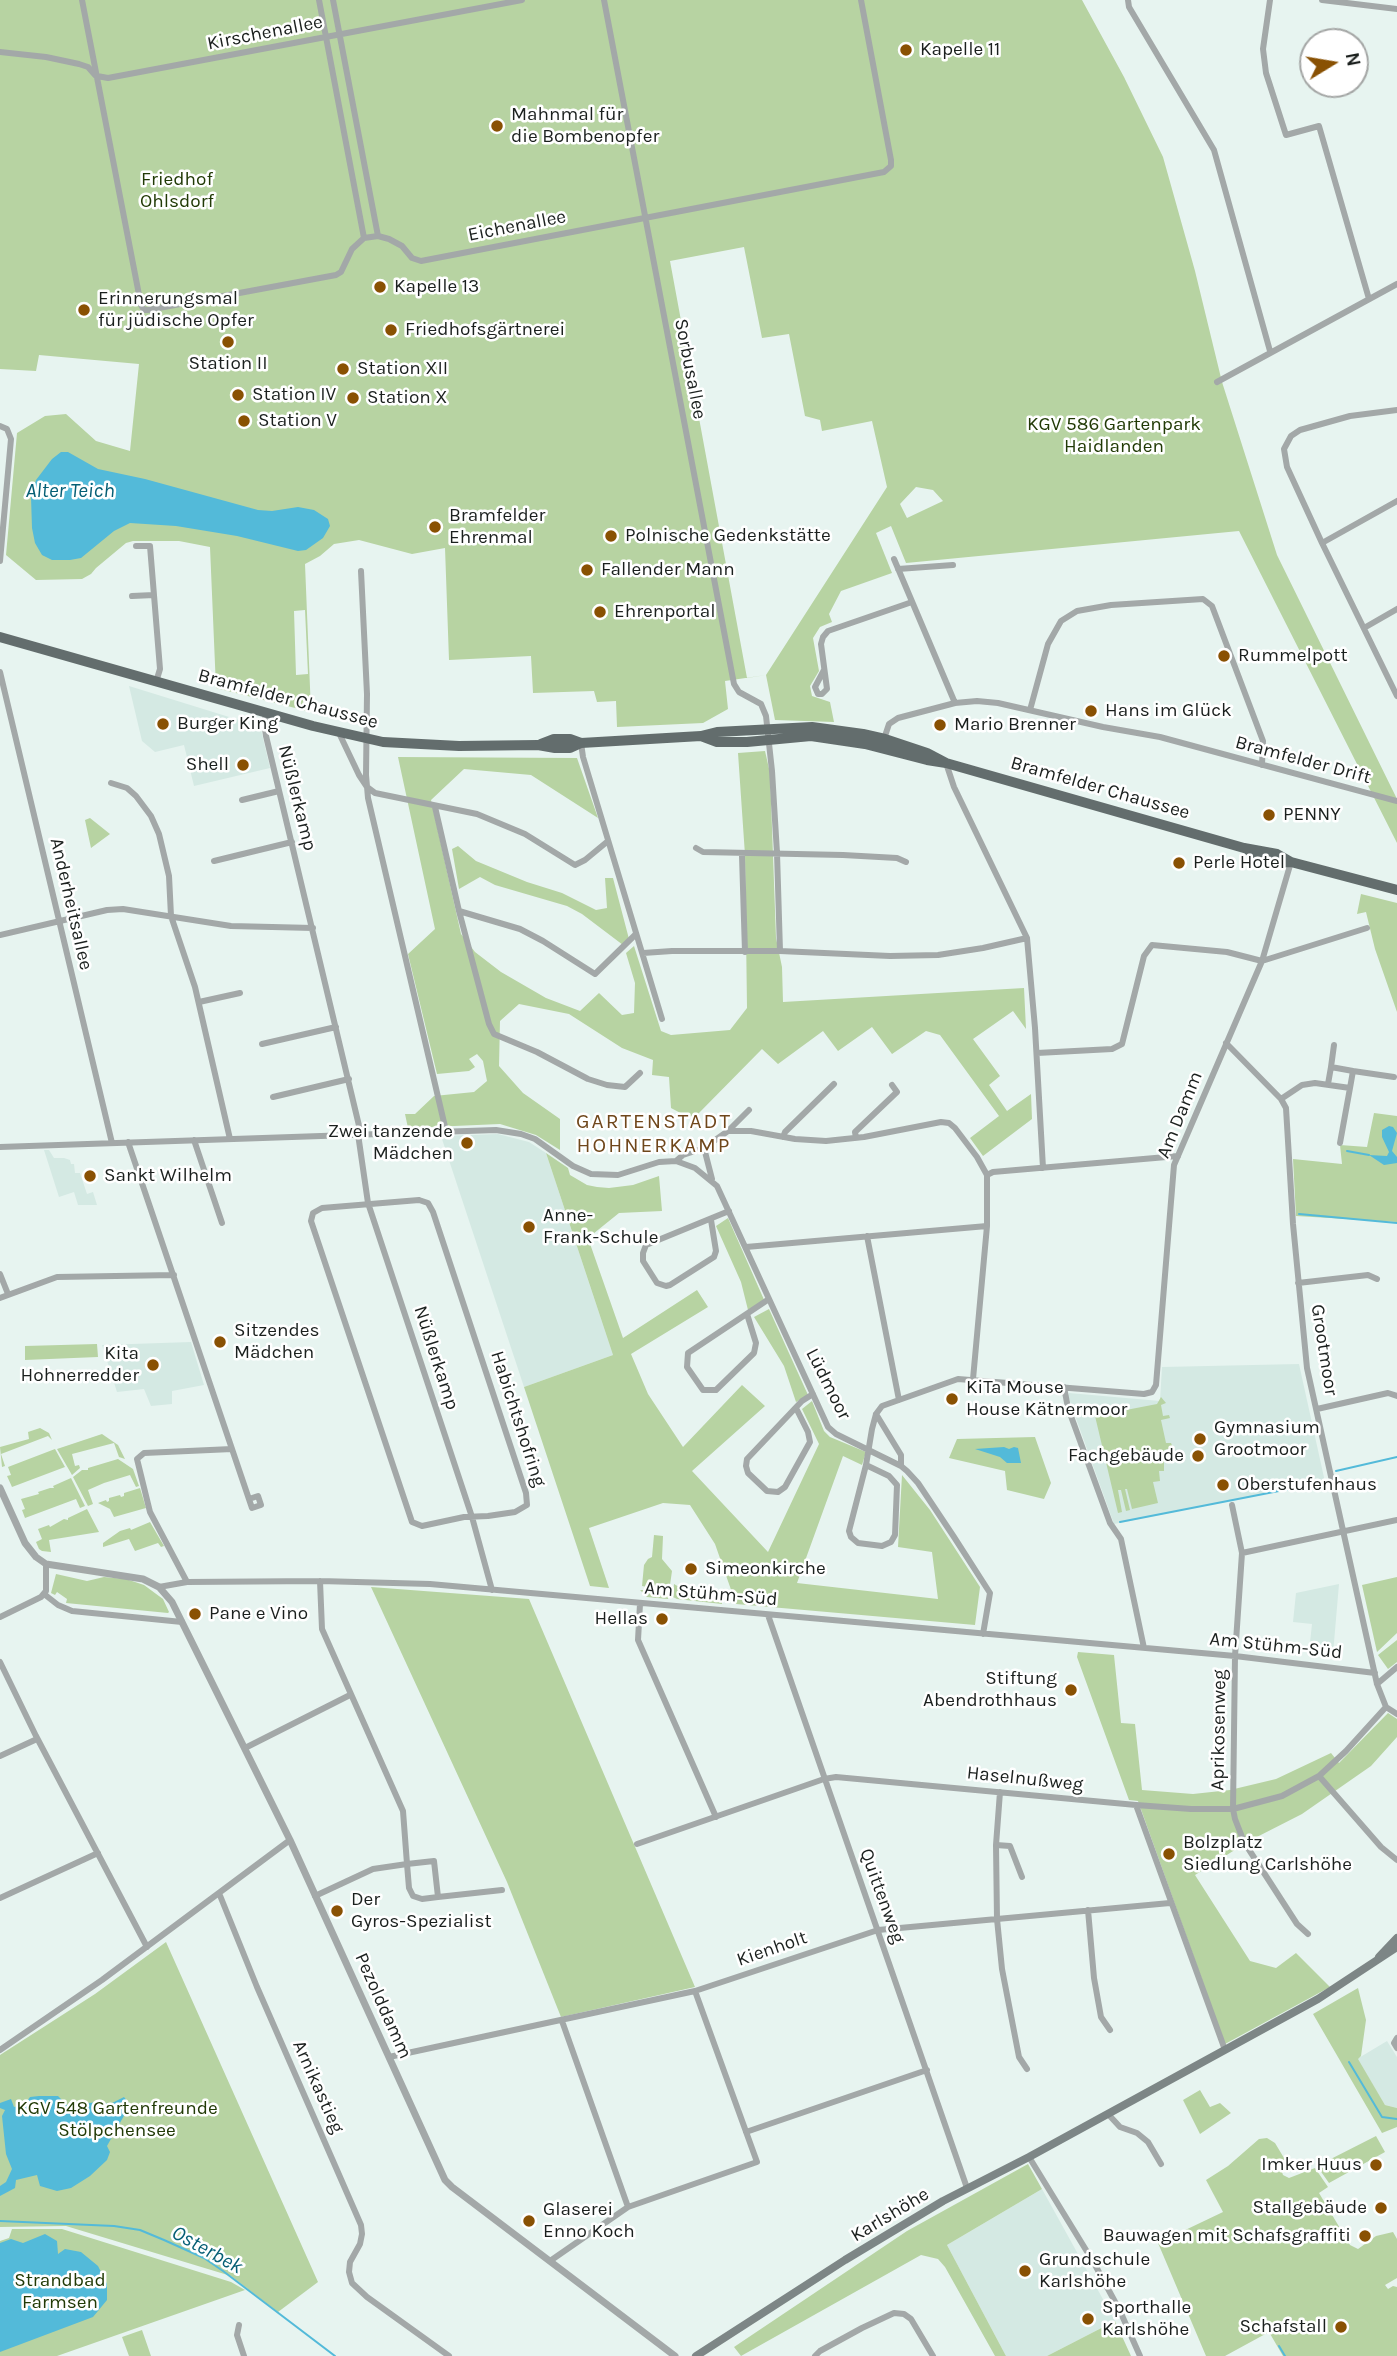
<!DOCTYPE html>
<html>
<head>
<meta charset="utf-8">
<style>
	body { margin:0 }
	#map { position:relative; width:1397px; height:2356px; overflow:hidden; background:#e7f4f0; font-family:Karla,sans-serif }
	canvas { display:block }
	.north { position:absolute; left:1299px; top:28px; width:70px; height:70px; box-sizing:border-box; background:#fff; border:2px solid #a4a6a5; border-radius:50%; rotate:79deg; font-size:19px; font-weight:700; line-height:28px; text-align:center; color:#1b201e }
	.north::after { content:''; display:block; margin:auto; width:24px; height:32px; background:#895103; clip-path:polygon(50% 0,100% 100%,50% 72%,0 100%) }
</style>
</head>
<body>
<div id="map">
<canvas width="1397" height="2356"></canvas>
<div class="north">N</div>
</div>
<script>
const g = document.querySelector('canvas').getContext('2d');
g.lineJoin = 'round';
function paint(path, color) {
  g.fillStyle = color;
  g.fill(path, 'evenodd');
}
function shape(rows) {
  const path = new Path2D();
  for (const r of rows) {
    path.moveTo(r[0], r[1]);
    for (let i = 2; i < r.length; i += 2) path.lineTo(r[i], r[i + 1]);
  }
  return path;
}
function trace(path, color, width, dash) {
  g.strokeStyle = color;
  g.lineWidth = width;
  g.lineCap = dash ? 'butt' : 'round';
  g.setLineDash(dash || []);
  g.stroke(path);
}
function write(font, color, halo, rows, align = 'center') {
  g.font = font + ' Karla,sans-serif';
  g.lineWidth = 5;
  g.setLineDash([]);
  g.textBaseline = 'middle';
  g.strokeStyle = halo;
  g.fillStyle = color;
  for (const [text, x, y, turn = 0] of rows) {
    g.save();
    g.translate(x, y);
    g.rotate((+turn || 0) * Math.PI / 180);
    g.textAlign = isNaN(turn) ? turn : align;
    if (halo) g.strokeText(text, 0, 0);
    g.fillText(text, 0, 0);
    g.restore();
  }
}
paint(shape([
	[129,686,255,725,261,730,270,768,194,786,184,745,155,752,142,741],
	[498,1134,529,1142,546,1153,613,1355,524,1387,441,1136],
	[44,1150,49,1150,54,1158,64,1158,70,1160,71,1164,74,1164,75,1173,80,1173,87,1194,93,1192,97,1205,78,1205,74,1192,59,1197],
	[191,1342,204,1385,172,1391,172,1404,151,1406,144,1389,117,1392,102,1345],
	[1299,1364,1325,1482,1114,1524,1068,1396,1069,1393,1160,1401,1162,1367],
	[1339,1584,1333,1654,1309,1652,1312,1624,1293,1622,1296,1593],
	[1387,2041,1397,2057,1397,2108,1385,2105,1357,2059],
	[1042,2189,1115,2321,1047,2356,1006,2356,947,2245]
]), '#d4e9e3');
paint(shape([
	[0,0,1082,0,1124,77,1163,157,1195,271,1222,382,1277,555,1397,799,1397,843,1239,531,906,563,891,526,876,533,892,573,841,591,829,614,832,622,820,627,813,638,819,671,810,686,812,696,830,702,834,722,775,720,766,675,725,681,728,709,703,723,617,727,616,701,597,702,594,691,533,693,531,656,449,660,445,548,412,554,359,540,334,544,320,556,305,564,311,712,216,688,210,547,179,541,133,541,126,543,96,568,91,574,82,579,36,580,6,555,17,433,45,416,66,414,96,441,130,451,139,364,39,355,36,371,0,369],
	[744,247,762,338,789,334,805,416,820,420,822,431,872,421,887,487,766,675,747,678,670,261],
	[916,487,933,490,943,501,907,518,900,504],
	[305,610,308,674,296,675,294,611],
	[765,751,770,773,776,938,782,967,783,1002,1024,988,1026,1029,1013,1011,973,1039,1000,1076,989,1085,1007,1111,1031,1094,1032,1119,983,1156,970,1138,999,1116,940,1035,926,1031,892,1054,872,1027,838,1051,823,1031,778,1064,762,1049,697,1115,688,1117,671,1108,669,1077,652,1075,653,1060,622,1048,569,1014,519,1004,500,1021,499,1066,523,1093,560,1119,560,1150,536,1135,500,1124,408,1128,405,1114,415,1114,434,1096,474,1092,487,1081,483,1061,477,1054,469,1059,475,1067,469,1071,437,1074,408,954,435,929,398,757,577,758,598,818,531,775,464,769,431,800,461,934,475,952,501,972,546,998,580,1011,599,993,622,1015,634,1013,635,983,626,953,634,946,661,1031,671,1035,730,1030,747,1008,745,855,738,753],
	[90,818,110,834,91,848,85,820],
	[458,846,476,861,527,882,562,893,596,910,607,908,605,878,613,878,629,939,623,945,582,914,567,906,495,885,480,877,459,889,452,849],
	[1361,894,1397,903,1397,1012,1375,949,1366,912,1357,914],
	[1374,1113,1397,1116,1397,1222,1296,1216,1293,1159,1342,1164,1340,1145,1367,1147],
	[546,1153,568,1168,570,1175,587,1185,597,1187,609,1188,633,1185,659,1176,662,1211,619,1213,588,1238,623,1338,697,1290,708,1307,631,1354,648,1394,683,1447,742,1385,765,1406,692,1471,768,1552,819,1444,802,1409,812,1401,824,1431,830,1437,866,1452,862,1465,843,1456,797,1583,938,1599,932,1552,898,1547,902,1475,930,1510,980,1587,975,1625,736,1604,715,1544,690,1505,663,1503,589,1528,609,1588,590,1586,524,1387,613,1355],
	[728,1218,765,1302,748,1310,741,1282,716,1226],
	[769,1309,808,1395,796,1402,784,1366,754,1317],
	[97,1344,98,1357,25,1360,25,1346],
	[1161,1397,1166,1403,1161,1405,1163,1416,1169,1415,1170,1418,1161,1420,1166,1443,1171,1443,1173,1448,1164,1450,1164,1471,1159,1471,1160,1481,1153,1482,1158,1503,1132,1509,1127,1489,1125,1489,1130,1510,1126,1511,1121,1490,1118,1490,1122,1512,1118,1513,1095,1416,1157,1404],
	[40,1428,49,1433,52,1440,48,1436,1,1454,5,1466,2,1467,0,1447,29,1439,28,1432],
	[102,1434,118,1445,125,1459,119,1457,114,1443,72,1454,75,1466,79,1465,80,1468,72,1475,57,1449],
	[1035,1437,1051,1483,1044,1499,1007,1490,1005,1471,949,1458,957,1439],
	[55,1449,65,1467,12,1487,7,1476,11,1475,8,1467],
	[118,1459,133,1469,139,1486,136,1487,130,1475,104,1483,88,1490,93,1504,88,1506,73,1477,82,1470,88,1470,88,1468],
	[71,1478,85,1506,80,1508,76,1499,25,1518,22,1510,25,1509,21,1499,39,1494,38,1492,50,1488,54,1488,53,1486],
	[140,1488,146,1508,114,1517,110,1509,98,1503,106,1500,107,1502,109,1501,109,1498,120,1495,121,1497,124,1496,124,1493],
	[87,1509,99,1532,49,1540,51,1552,42,1551,39,1549,36,1542,42,1539,38,1529,49,1525,50,1527,64,1519,68,1520,68,1518],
	[150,1522,164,1546,161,1547,158,1543,135,1551,129,1539,103,1547,103,1543,120,1531,130,1528,131,1530],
	[654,1535,663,1536,662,1559,672,1571,668,1599,647,1597,640,1590,647,1590,647,1587,642,1586,644,1565,648,1559,652,1557],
	[56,1574,87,1581,104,1577,126,1579,144,1585,163,1599,169,1612,168,1613,66,1603,67,1599,57,1592,55,1595,51,1593],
	[1397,1577,1397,1633,1377,1652,1362,1585],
	[674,1584,686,1591,703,1588,714,1591,722,1601,722,1604,677,1599,673,1597],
	[371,1587,529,1599,695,1987,561,2017,507,1882],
	[1397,1640,1397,1662,1388,1669,1378,1655],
	[1078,1652,1114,1655,1121,1723,1135,1724,1142,1790,1193,1794,1230,1790,1276,1779,1331,1753,1339,1763,1388,1713,1397,1719,1397,1737,1371,1766,1302,1814,1249,1841,1195,1875,1250,1961,1276,1968,1296,1953,1330,1987,1225,2044,1138,1801,1129,1800,1077,1657],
	[166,1942,318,2282,278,2312,231,2276,66,2226,0,2227,0,2055,95,1994],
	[1358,1988,1366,2020,1361,2056,1358,2059,1385,2105,1397,2108,1397,2127,1382,2133,1313,2014],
	[1200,2090,1210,2107,1220,2103,1231,2113,1200,2134,1183,2100],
	[1376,2136,1385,2152,1329,2183,1317,2166],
	[1267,2138,1275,2143,1284,2158,1285,2165,1281,2169,1283,2175,1289,2178,1315,2168,1328,2187,1319,2193,1350,2245,1358,2249,1376,2236,1393,2232,1397,2239,1397,2278,1385,2285,1388,2289,1393,2286,1397,2287,1397,2356,1283,2356,1269,2332,1225,2356,1206,2356,1158,2243,1223,2212,1206,2180,1228,2166,1259,2139],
	[1028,2164,1042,2189,947,2245,1006,2356,995,2356,945,2267,938,2259,921,2255,741,2356,734,2347,907,2231],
	[12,2229,62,2229,231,2282,245,2290,57,2356,0,2356,0,2241,9,2238],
	[1115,2321,1131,2356,1047,2356],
	[142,2330,151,2356,129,2356,122,2337]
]), '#b7d3a2');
paint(shape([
	[61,452,68,452,98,469,145,479,258,510,272,511,298,507,314,510,328,519,330,526,323,538,306,550,298,551,237,536,176,526,130,523,114,531,81,558,70,560,52,560,42,555,35,543,32,528,31,497,36,480,52,459],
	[1389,1126,1393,1127,1397,1133,1392,1151,1397,1157,1397,1163,1384,1165,1369,1155,1387,1156,1389,1152,1382,1137,1382,1130],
	[1004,1447,1009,1449,1014,1447,1018,1448,1021,1463,1007,1463,1000,1457,975,1449],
	[39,2096,58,2096,72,2110,77,2104,99,2102,110,2104,124,2097,130,2105,107,2146,110,2152,107,2160,90,2176,71,2188,57,2191,40,2186,37,2175,16,2180,15,2188,0,2196,0,2186,6,2182,12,2169,6,2154,2,2116,5,2110,0,2108,0,2103,11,2099,14,2107,25,2104,30,2097],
	[45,2234,57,2241,58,2254,65,2249,81,2252,98,2266,107,2284,107,2300,93,2317,0,2352,0,2243,11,2239,23,2243]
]), '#53bad9');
trace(shape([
	[1347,1151,1369,1155],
	[1299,1214,1397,1223],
	[1336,1471,1397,1457],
	[1120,1522,1325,1482],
	[1349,2062,1382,2117,1397,2119],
	[0,2221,114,2226,140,2230,164,2240,204,2258,223,2271,335,2356],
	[1279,2346,1285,2356]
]), '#53bad9', 2);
trace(shape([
	[82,0,141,305,144,310,148,310,336,275,341,272,352,249,364,238,378,236,389,239,402,246,412,258,421,261,884,172,891,166,891,160,861,0],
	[319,0,364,238],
	[333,0,378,236],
	[604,0,734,684,739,692,761,704,766,716,772,771,777,853,780,951],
	[1128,0,1129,7,1214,150,1270,351],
	[1270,0,1263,49,1266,73,1286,135,1319,126,1369,299],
	[1322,0,1397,9],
	[0,52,46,57,79,64,88,67,95,75],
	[97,76,108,78,522,0],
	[1217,382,1397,284],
	[1397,410,1350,416,1300,430,1291,436,1284,449,1287,467,1322,543,1397,696],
	[0,426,7,429,11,439,0,561],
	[1322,543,1397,501],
	[136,546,150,546,160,669,156,682],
	[894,559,955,703],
	[898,569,953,565],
	[361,571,367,694,366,775,368,798,446,1131],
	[132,596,154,595],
	[1364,628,1397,609],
	[824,670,815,687,818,694,822,694,827,689,821,644,823,637,828,631,912,602],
	[0,672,112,1143],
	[1030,710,1048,644,1061,621,1077,611,1111,605,1203,599,1212,606,1263,741,1262,765],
	[267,713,264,721,266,736,361,1134],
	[339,733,359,775,367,787,375,793,477,814,525,834,575,865,585,860,608,841],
	[884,739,889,724,898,718,955,703,977,701,998,703,1103,727,1160,737,1397,801],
	[581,743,583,757,662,1019],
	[946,763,954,787,1027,938,1035,1028,1043,1168],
	[111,783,127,788,136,796,151,816,159,834,169,876,171,916,195,987,230,1139],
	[242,800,279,791],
	[435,807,459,911,489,1024,494,1034,537,1052,588,1079,607,1085,625,1087,640,1073],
	[696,848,703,852,843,855,897,858,906,862],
	[742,856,745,952],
	[214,861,292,842],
	[459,911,520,929,543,941,595,974,636,934],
	[0,935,107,910,123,909,231,926,313,928],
	[643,953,672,951,780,951,890,956,938,955,983,948,1027,938],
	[199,1002,240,993],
	[1226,1043,1281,1099,1286,1108,1293,1224,1307,1368,1377,1684,1386,1707,1397,1714],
	[262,1044,336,1027],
	[1037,1053,1112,1049,1122,1044,1144,956,1152,945,1227,952,1262,961,1367,928],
	[1331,1067,1334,1045],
	[1353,1071,1394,1077],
	[273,1097,349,1079],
	[1281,1099,1302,1085,1315,1083,1350,1088,1353,1071,1331,1067,1328,1084],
	[728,1131,749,1110],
	[358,1134,368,1203,472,1517,492,1590],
	[783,1137,785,1132,834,1084],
	[856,1138,855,1132,897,1092,892,1085],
	[194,1140,222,1223],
	[128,1142,252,1508,261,1505,258,1496,249,1499],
	[1340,1143,1350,1088],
	[0,1147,496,1130,521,1134,535,1139,573,1166,591,1174,618,1175,659,1162,676,1161,683,1155,704,1148,728,1131,751,1131,795,1139,826,1141,864,1137,941,1122,949,1123,955,1128,977,1157,987,1175],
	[704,1148,712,1179],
	[676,1161,695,1168,717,1186,828,1427,836,1434,901,1466,907,1471,918,1483,954,1537,990,1593,983,1634],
	[987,1175,993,1172,1178,1156],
	[419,1200,428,1203,433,1212,526,1493,527,1505,515,1512,488,1516,464,1517,422,1526,412,1522,311,1221,313,1213,322,1208,419,1200],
	[711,1220,716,1251,714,1257,670,1285,666,1286,657,1283,643,1261,643,1253,646,1245,729,1211],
	[867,1236,899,1400],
	[746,1247,987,1226],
	[0,1274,8,1294],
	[1298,1283,1368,1275,1377,1279],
	[0,1298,57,1277,174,1275],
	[747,1314,756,1343,754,1353,716,1390,703,1390,687,1367,688,1353,769,1299],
	[973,1379,987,1226,987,1175],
	[1064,1387,1068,1408,1110,1523,1121,1539,1144,1648],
	[796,1408,808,1432,810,1442,785,1487,778,1492,767,1491,748,1473,746,1466,747,1459,802,1401,813,1394],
	[1317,1409,1388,1393,1397,1396],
	[876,1414,901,1455,901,1466],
	[866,1465,889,1476,897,1485,895,1535,891,1542,882,1546,858,1543,851,1537,849,1531,866,1465,872,1429,876,1414,882,1406,958,1379,1144,1394,1152,1392,1156,1385,1174,1165,1262,961,1291,862],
	[1232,1505,1242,1553,1235,1656,1233,1809,1235,1819,1244,1842,1297,1924,1308,1934],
	[1242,1553,1397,1520],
	[187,1582,150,1512,137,1459,144,1453,232,1449],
	[159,1587,187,1582,320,1581,430,1584,1235,1656,1375,1673],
	[44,1594,58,1605,72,1611,182,1622],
	[640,1604,638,1640,716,1817],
	[768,1615,967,2188],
	[0,1617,41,1597,46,1591,46,1564],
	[0,1662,36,1736,147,1947],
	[1377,1684,1397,1667],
	[245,1748,350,1695],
	[0,1756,37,1739],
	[1319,1776,1381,1847,1397,1860],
	[1000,1792,996,1845,997,1919,1002,1969,1019,2057,1027,2069],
	[1136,1805,1225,2050],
	[637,1844,824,1779,836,1777,1136,1805,1191,1809,1233,1809,1282,1796,1319,1776,1346,1751,1386,1707],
	[996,1845,1010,1846,1022,1877],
	[219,1893,257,1987,361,2225,362,2234,360,2244,350,2262,349,2272,352,2283,367,2297,449,2356],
	[315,1896,373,1869,407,1864,434,1861,438,1897,422,1899,413,1896,409,1888,407,1864,403,1811,322,1629,320,1581],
	[438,1897,502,1890],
	[0,1898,98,1853],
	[1088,1910,1094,1978,1101,2017,1110,2030],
	[562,2021,628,2207],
	[1397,2038,1394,2043,1397,2048],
	[0,2050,102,1980,290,1840],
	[389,2057,695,1991,878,1930,1170,1903],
	[1108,2114,1120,2127,1137,2133,1148,2142,1161,2164],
	[746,2132,927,2070],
	[1029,2157,1094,2263,1120,2311,1140,2356],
	[550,2261,628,2207,757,2162,695,1991],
	[239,2325,237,2335,244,2356],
	[815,2356,820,2351,862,2328,894,2313,904,2314,911,2319,933,2356]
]), '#a3a8a8', 6);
trace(shape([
	[0,1488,25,1543,36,1557,46,1564,143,1579,159,1587,172,1602,290,1840,445,2180,452,2187,675,2356]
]), '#a3a8a8', 7);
trace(shape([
	[1379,1957,1397,1938],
	[696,2356,845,2260,943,2201,1029,2157,1318,1999,1397,1947]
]), '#7d8686', 8);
trace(shape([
	[0,637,313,726,383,742,459,746,538,745,555,748,570,748,581,743,701,736,717,732,812,727,863,734,885,739,927,753,946,763],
	[701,736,717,742,747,742,811,736,865,744,927,760,946,763,1244,848,1277,854,1291,862,1397,890],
	[541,744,554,739,570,739,581,743],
	[1248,850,1259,857,1277,863,1291,862]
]), '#636d6d', 10);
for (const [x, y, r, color] of [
	[906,50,7,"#895103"],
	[497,126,7,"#895103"],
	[380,287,7,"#895103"],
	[84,310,7,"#895103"],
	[391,330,7,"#895103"],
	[228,342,7,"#895103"],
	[343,369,7,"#895103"],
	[238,395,7,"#895103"],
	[353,398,7,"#895103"],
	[244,421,7,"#895103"],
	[435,527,7,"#895103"],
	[611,536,7,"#895103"],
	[587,570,7,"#895103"],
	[600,612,7,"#895103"],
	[1224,656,7,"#895103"],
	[1091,711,7,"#895103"],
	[163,724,7,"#895103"],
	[940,725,7,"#895103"],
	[243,765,7,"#895103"],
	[1269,815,7,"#895103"],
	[1179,863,7,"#895103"],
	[467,1143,7,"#895103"],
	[90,1176,7,"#895103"],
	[529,1227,7,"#895103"],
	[220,1342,7,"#895103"],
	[153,1365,7,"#895103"],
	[952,1399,7,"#895103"],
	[1200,1439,7,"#895103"],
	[1198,1456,7,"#895103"],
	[1223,1485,7,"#895103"],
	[691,1569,7,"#895103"],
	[195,1614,7,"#895103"],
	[662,1619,7,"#895103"],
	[1071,1690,7,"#895103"],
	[1169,1854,7,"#895103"],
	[337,1911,7,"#895103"],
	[1376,2165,7,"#895103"],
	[1381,2208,7,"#895103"],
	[529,2221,7,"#895103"],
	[1365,2236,7,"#895103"],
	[1025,2271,7,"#895103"],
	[1088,2319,7,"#895103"],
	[1341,2327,7,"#895103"]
]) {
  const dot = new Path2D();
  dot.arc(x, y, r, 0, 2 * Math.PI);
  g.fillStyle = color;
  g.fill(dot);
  trace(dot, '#fff', 2.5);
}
write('19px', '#1b201e', '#fff', [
	["Kirschenallee",265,33,-11],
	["Eichenallee",517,226,-11],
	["Sorbusallee",690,369,79],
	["Bramfelder Chaussee",288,699,15],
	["Bramfelder Drift",1303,760,15],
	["Bramfelder Chaussee",1100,788,16],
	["Nüßlerkamp",297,798,76],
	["Anderheitsallee",71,904,77],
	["Am Damm",1180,1115,-68],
	["Grootmoor",1324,1350,81],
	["Nüßlerkamp",436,1358,72],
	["Lüdmoor",828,1384,63],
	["Habichtshofring",518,1419,72],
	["Am Stühm-Süd",711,1594,5],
	["Am Stühm-Süd",1276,1646,6],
	["Aprikosenweg",1219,1730,-89],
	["Haselnußweg",1025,1779,6],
	["Quittenweg",882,1896,70],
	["Kienholt",772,1949,-19],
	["Pezolddamm",383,2006,66],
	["Arnikastieg",318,2087,66],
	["Karlshöhe",890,2215,-31]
]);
write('19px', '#1b201e', '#fff', [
	["Kapelle 11",920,50],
	["Mahnmal für",511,115],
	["die Bombenopfer",511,137],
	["Kapelle 13",394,287],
	["Erinnerungsmal",98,299],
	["für jüdische Opfer",98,321],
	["Friedhofsgärtnerei",405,330],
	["Station II",228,364,"center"],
	["Station XII",357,369],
	["Station IV",252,395],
	["Station X",367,398],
	["Station V",258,421],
	["Bramfelder",449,516],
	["Ehrenmal",449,538],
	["Polnische Gedenkstätte",625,536],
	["Fallender Mann",601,570],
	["Ehrenportal",614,612],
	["Rummelpott",1238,656],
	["Hans im Glück",1105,711],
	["Burger King",177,724],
	["Mario Brenner",954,725],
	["Shell",229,765,"right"],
	["PENNY",1283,815],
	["Perle Hotel",1193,863],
	["Zwei tanzende",453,1132,"right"],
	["Mädchen",453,1154,"right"],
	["Sankt Wilhelm",104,1176],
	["Anne-",543,1216],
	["Frank-Schule",543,1238],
	["Sitzendes",234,1331],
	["Mädchen",234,1353],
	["Kita",139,1354,"right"],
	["Hohnerredder",139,1376,"right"],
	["KiTa Mouse",966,1388],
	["House Kätnermoor",966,1410],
	["Gymnasium",1214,1428],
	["Grootmoor",1214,1450],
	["Fachgebäude",1184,1456,"right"],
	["Oberstufenhaus",1237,1485],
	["Simeonkirche",705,1569],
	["Pane e Vino",209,1614],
	["Hellas",648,1619,"right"],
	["Stiftung",1057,1679,"right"],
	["Abendrothhaus",1057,1701,"right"],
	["Bolzplatz",1183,1843],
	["Siedlung Carlshöhe",1183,1865],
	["Der",351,1900],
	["Gyros-Spezialist",351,1922],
	["Imker Huus",1362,2165,"right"],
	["Stallgebäude",1367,2208,"right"],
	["Glaserei",543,2210],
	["Enno Koch",543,2232],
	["Bauwagen mit Schafsgraffiti",1351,2236,"right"],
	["Grundschule",1039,2260],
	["Karlshöhe",1039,2282],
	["Sporthalle",1102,2308],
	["Karlshöhe",1102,2330],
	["Schafstall",1327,2327,"right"]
], 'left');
write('19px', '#213a06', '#fff', [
	["Friedhof",177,180],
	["Ohlsdorf",177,202],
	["KGV 586 Gartenpark",1114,425],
	["Haidlanden",1114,447],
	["KGV 548 Gartenfreunde",117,2109],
	["Stölpchensee",117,2131],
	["Strandbad",60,2281],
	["Farmsen",60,2303]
]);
write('italic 21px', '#065f75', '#fff', [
	["Alter Teich",70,491],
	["Osterbek",207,2250,29]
]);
g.letterSpacing = '2px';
write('21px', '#6f471b', '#fff', [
	["GARTENSTADT",654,1122],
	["HOHNERKAMP",654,1146]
]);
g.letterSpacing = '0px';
</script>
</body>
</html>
